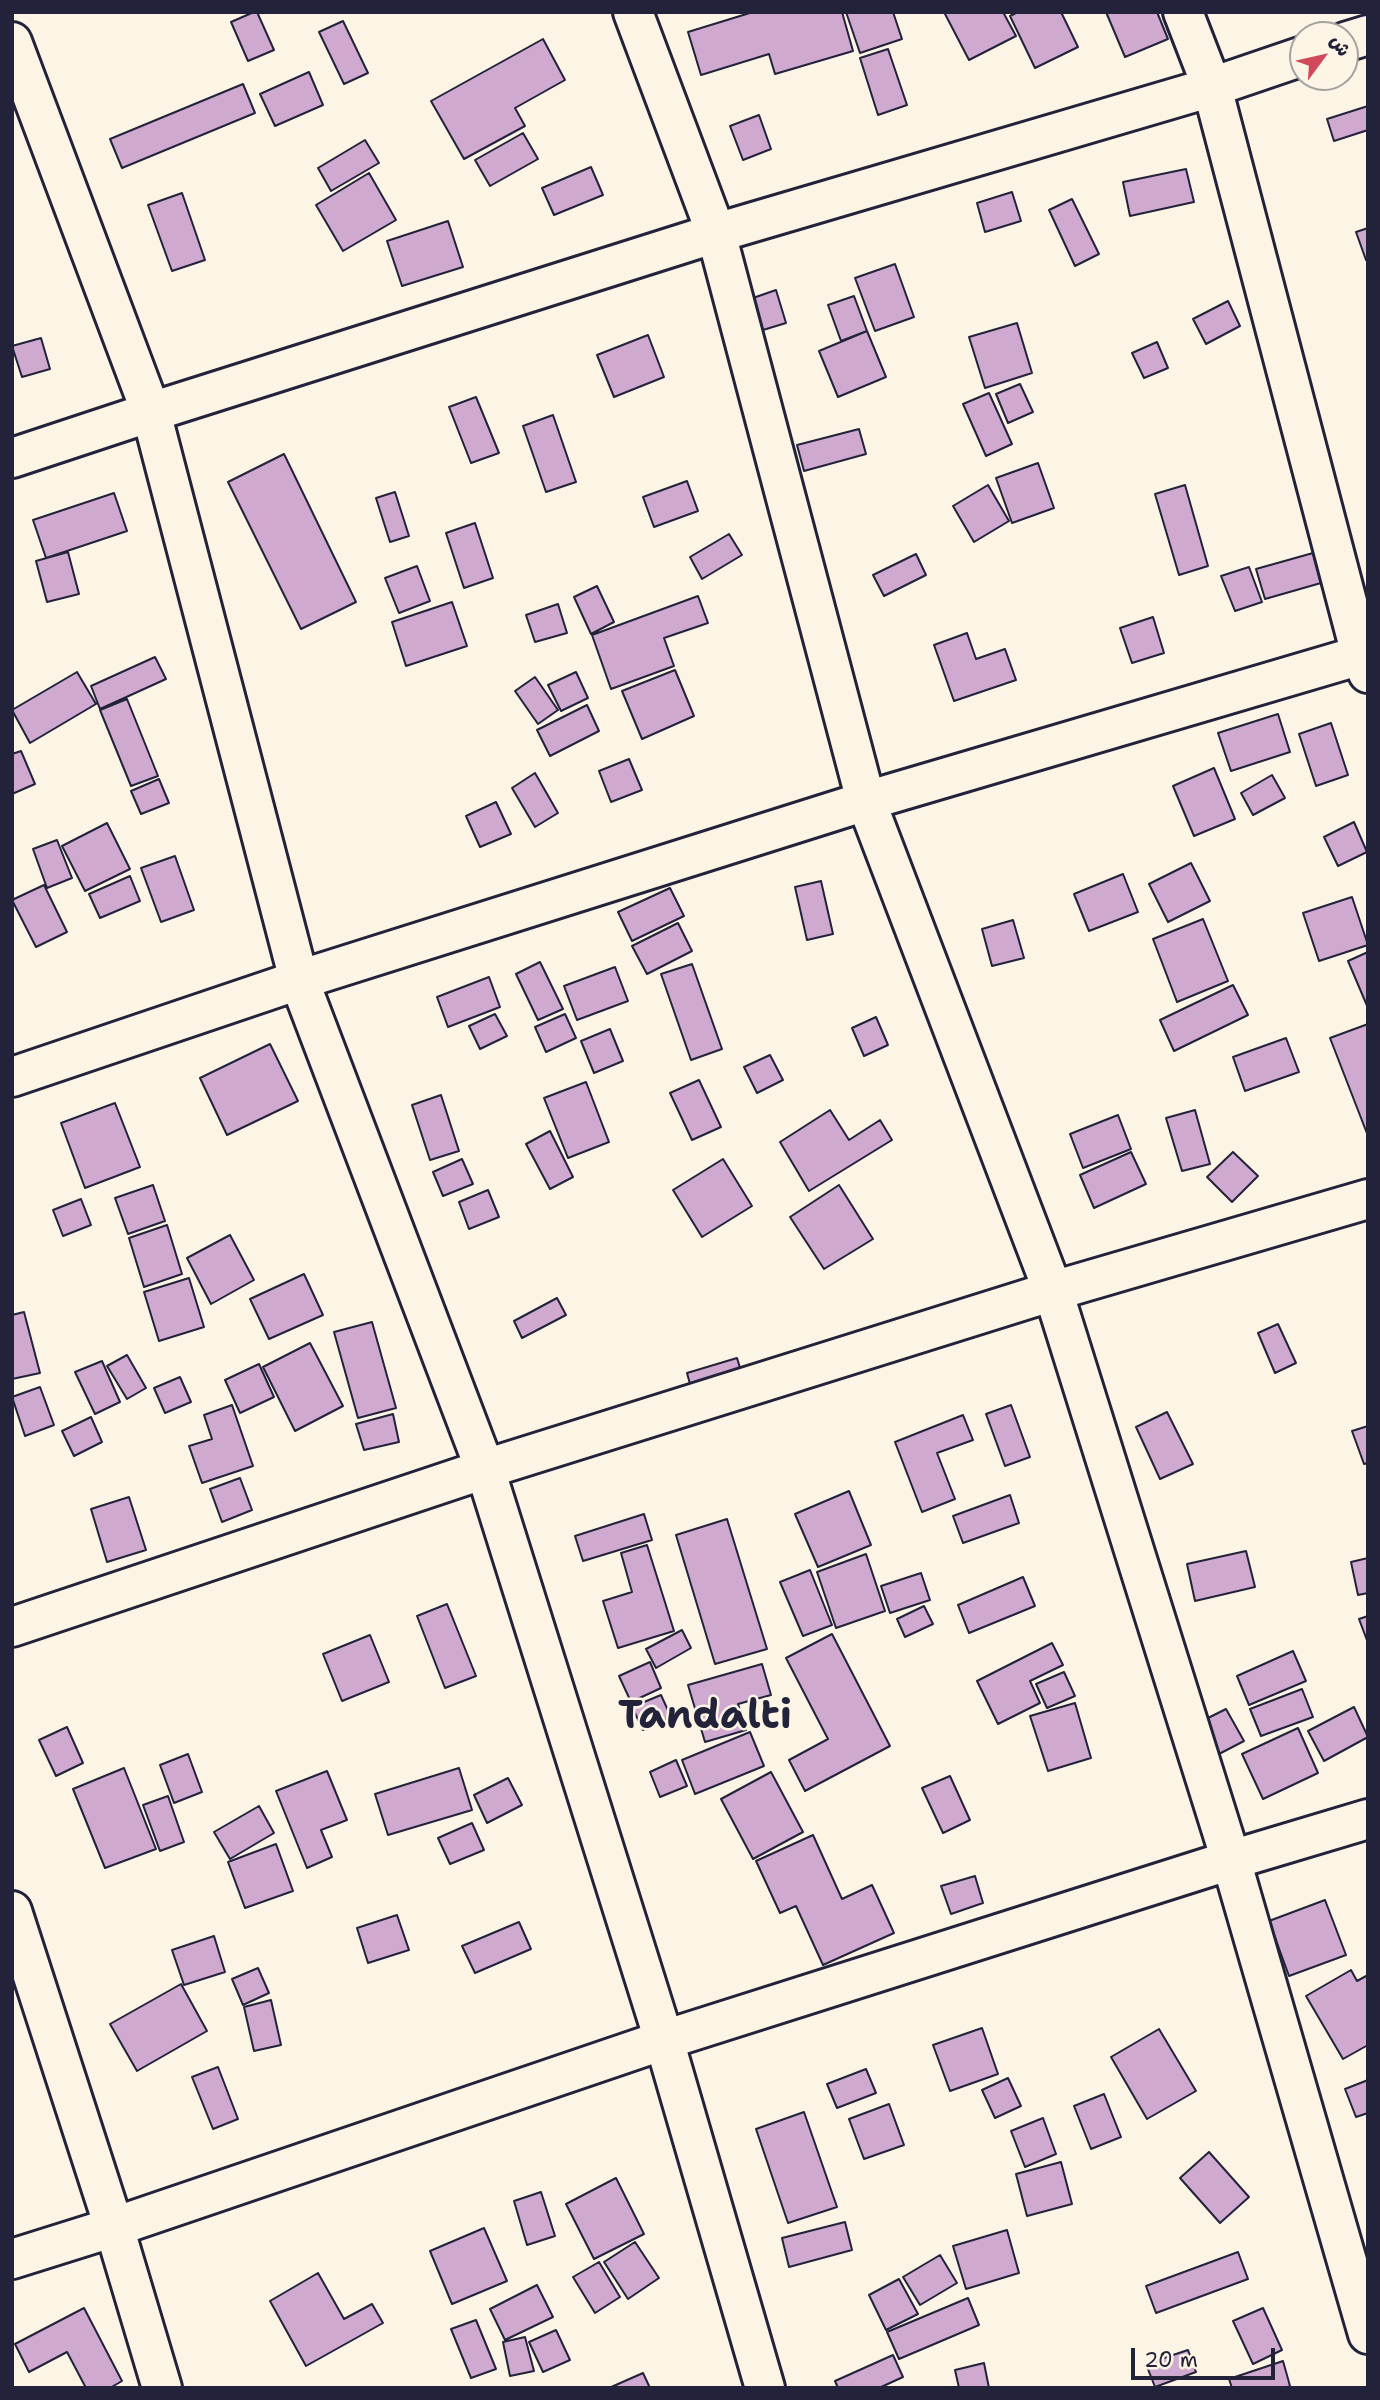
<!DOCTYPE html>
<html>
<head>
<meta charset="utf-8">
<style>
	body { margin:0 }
	#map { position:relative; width:1380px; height:2400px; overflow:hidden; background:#fcf5e5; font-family:"Shantell Sans","Playpen Sans Arabic",sans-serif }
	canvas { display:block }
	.frame { position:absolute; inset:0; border:14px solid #22223b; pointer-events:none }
	.north { position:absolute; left:1289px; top:21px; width:70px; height:70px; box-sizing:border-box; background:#fcf5e5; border:2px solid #a5a1a1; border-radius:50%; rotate:57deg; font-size:19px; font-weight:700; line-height:28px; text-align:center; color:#22223b }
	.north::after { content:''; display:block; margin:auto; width:24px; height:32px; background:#d1495b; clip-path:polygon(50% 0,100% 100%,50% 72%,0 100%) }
	.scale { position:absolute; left:1131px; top:2348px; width:144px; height:32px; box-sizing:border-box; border:4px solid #22223b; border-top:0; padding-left:9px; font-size:21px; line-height:24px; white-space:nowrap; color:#22223b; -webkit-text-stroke:5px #fcf5e5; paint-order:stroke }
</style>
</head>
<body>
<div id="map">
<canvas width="1380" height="2400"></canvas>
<div class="frame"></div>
<div class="north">ش</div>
<div class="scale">20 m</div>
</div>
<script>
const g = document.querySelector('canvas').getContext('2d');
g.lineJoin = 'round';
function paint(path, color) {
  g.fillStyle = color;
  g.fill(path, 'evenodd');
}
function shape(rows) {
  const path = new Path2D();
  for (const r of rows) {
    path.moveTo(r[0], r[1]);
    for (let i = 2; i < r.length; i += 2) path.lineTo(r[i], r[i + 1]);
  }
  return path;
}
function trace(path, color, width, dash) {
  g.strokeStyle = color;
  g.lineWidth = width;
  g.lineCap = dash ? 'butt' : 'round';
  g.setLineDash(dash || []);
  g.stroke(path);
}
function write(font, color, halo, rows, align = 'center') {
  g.font = font + ' "Shantell Sans",sans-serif';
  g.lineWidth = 5;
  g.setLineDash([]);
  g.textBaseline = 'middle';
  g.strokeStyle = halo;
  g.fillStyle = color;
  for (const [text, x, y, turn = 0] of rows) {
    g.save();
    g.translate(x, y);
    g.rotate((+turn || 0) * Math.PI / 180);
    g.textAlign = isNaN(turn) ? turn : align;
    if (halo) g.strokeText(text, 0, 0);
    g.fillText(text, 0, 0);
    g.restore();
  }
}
const building = shape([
	[254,12,257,12,274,50,248,61,231,22,254,12],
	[753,12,842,12,853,51,775,74,769,54,701,75,688,32,753,12],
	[846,12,893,12,902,39,860,53,846,12],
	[944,12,1003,12,1016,36,969,60,944,12],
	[1018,12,1061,12,1078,47,1035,68,1010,16,1018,12],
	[1106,12,1157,12,1168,39,1125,57,1106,12],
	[343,21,368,73,344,84,319,32,343,21],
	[543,39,565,80,515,108,525,126,464,159,431,101,543,39],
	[888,49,907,105,878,115,860,58,888,49],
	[309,72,323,105,275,126,260,94,309,72],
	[243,84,255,113,122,168,110,139,243,84],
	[1368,106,1368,130,1334,141,1327,119,1368,106],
	[759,115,771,149,743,160,730,126,759,115],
	[523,133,538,159,490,186,475,160,523,133],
	[365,140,379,163,331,191,318,168,365,140],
	[591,167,603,195,554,215,542,188,591,167],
	[1186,169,1194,202,1130,216,1123,182,1186,169],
	[369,173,396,220,343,251,316,205,369,173],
	[1012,192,1021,221,985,232,977,203,1012,192],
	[182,193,205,260,172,271,148,205,182,193],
	[1072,199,1099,254,1075,266,1049,210,1072,199],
	[448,221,463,267,402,286,387,241,448,221],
	[1368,228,1368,259,1366,260,1356,232,1368,228],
	[895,264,914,317,875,331,855,278,895,264],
	[776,290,786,323,763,330,753,298,776,290],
	[854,296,867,331,841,341,828,305,854,296],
	[1228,301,1240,326,1206,344,1193,319,1228,301],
	[1017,323,1032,373,985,388,969,337,1017,323],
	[867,331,886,377,838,397,819,351,867,331],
	[648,335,664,377,614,397,597,355,648,335],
	[41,338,50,369,22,377,12,346,41,338],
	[1157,342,1168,368,1144,378,1132,353,1157,342],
	[1020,384,1033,412,1008,423,996,394,1020,384],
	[989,393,1012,444,986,456,963,404,989,393],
	[476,397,499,453,471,463,449,407,476,397],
	[553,415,576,482,546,492,523,426,553,415],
	[859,429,866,454,804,471,797,445,859,429],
	[284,454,356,602,301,629,228,482,284,454],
	[1038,463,1054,508,1012,523,996,478,1038,463],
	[687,481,698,511,654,527,643,497,687,481],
	[988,485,1009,521,974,542,953,506,988,485],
	[1185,485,1208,566,1179,575,1155,494,1185,485],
	[395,492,409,536,390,542,376,498,395,492],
	[114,493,127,531,46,558,33,520,114,493],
	[475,523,493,578,464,588,446,533,475,523],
	[729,534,742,555,702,579,690,557,729,534],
	[68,552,79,594,47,602,36,561,68,552],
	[1313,553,1321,583,1265,599,1256,569,1313,553],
	[916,554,926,575,884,596,873,575,916,554],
	[417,566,430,601,399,613,385,578,417,566],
	[1249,567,1262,602,1235,611,1221,576,1249,567],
	[597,586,614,622,591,634,574,597,597,586],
	[698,596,708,623,664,638,674,666,611,689,592,635,698,596],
	[452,602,467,646,406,666,392,622,452,602],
	[558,604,567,633,535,642,526,615,558,604],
	[1153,617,1164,653,1132,663,1120,628,1153,617],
	[967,633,976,659,1005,649,1016,680,954,701,934,645,967,633],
	[155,657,166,679,100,709,91,686,155,657],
	[675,670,694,716,642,739,622,691,675,670],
	[77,672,96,704,30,743,12,710,77,672],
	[576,672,588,698,561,711,548,685,576,672],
	[535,677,558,710,538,724,515,691,535,677],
	[127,699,158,776,131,786,100,710,127,699],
	[587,705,599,731,550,756,537,730,587,705],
	[1278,714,1290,752,1231,771,1218,733,1278,714],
	[1331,723,1348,775,1316,786,1299,734,1331,723],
	[21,751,35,784,12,794,12,754,21,751],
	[629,759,642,790,611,802,599,771,629,759],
	[1214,768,1235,819,1194,836,1173,786,1214,768],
	[535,773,558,813,535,827,512,788,535,773],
	[1272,775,1285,798,1253,815,1241,793,1272,775],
	[159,779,169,803,141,814,131,791,159,779],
	[496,802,511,834,480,847,466,816,496,802],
	[1354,822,1367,852,1338,866,1324,837,1354,822],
	[107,823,130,869,85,891,62,846,107,823],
	[57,840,72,878,47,888,33,849,57,840],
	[175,856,194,910,161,922,141,868,175,856],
	[1191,863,1210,901,1168,922,1149,884,1191,863],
	[1123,874,1138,912,1089,931,1074,894,1123,874],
	[130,876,140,901,100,918,89,894,130,876],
	[821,881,833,934,807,940,795,887,821,881],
	[44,885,67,932,36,947,12,900,44,885],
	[670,888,684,916,632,941,618,912,670,888],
	[1352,897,1368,945,1319,961,1303,913,1352,897],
	[1203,919,1228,981,1177,1002,1153,939,1203,919],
	[1013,920,1024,958,992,966,982,929,1013,920],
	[678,923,692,951,647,974,632,946,678,923],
	[1368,952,1368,1008,1348,961,1368,952],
	[540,962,563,1009,538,1020,516,974,540,962],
	[692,964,722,1049,691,1060,661,974,692,964],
	[615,967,628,1001,577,1020,564,986,615,967],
	[489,977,500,1007,448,1027,437,997,489,977],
	[1233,985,1248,1015,1174,1051,1160,1020,1233,985],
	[495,1014,507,1036,480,1049,469,1026,495,1014],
	[565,1014,576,1038,546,1052,535,1027,565,1014],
	[876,1017,888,1045,864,1056,852,1028,876,1017],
	[1368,1024,1368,1136,1330,1038,1368,1024],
	[610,1029,623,1061,594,1073,581,1041,610,1029],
	[1286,1038,1299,1072,1245,1091,1233,1057,1286,1038],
	[270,1044,298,1101,227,1135,200,1078,270,1044],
	[770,1055,783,1080,757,1093,744,1067,770,1055],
	[699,1080,721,1127,692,1140,670,1093,699,1080],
	[586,1082,609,1142,568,1158,544,1098,586,1082],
	[441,1095,459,1151,430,1160,412,1105,441,1095],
	[115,1103,140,1167,85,1188,61,1123,115,1103],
	[830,1110,849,1140,880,1120,892,1140,809,1191,780,1142,830,1110],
	[1195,1110,1210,1164,1182,1171,1166,1118,1195,1110],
	[1118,1115,1131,1149,1083,1168,1070,1134,1118,1115],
	[550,1131,573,1177,550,1189,526,1144,550,1131],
	[1131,1152,1146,1184,1094,1208,1080,1175,1131,1152],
	[1233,1152,1258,1176,1232,1202,1207,1177,1233,1152],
	[462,1159,473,1184,443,1196,433,1172,462,1159],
	[723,1159,752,1206,702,1237,673,1190,723,1159],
	[153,1185,165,1221,128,1234,115,1198,153,1185],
	[839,1185,873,1239,824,1269,790,1217,839,1185],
	[488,1190,499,1217,469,1229,459,1202,488,1190],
	[81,1199,91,1225,63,1236,53,1210,81,1199],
	[167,1225,182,1274,144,1287,129,1238,167,1225],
	[230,1235,254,1280,211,1304,187,1258,230,1235],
	[304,1274,323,1315,269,1339,250,1299,304,1274],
	[189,1278,204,1327,159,1341,144,1292,189,1278],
	[557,1298,566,1315,522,1338,514,1321,557,1298],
	[24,1312,40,1373,12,1379,12,1315,24,1312],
	[372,1322,396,1408,358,1418,334,1332,372,1322],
	[1278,1324,1296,1363,1275,1373,1258,1333,1278,1324],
	[310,1343,343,1406,295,1431,263,1367,310,1343],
	[127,1355,146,1388,127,1399,107,1366,127,1355],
	[737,1358,744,1381,693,1395,687,1373,737,1358],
	[102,1361,120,1402,95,1414,75,1372,102,1361],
	[259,1364,274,1397,240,1413,225,1380,259,1364],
	[180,1377,191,1402,165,1413,154,1388,180,1377],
	[40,1387,54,1425,25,1436,12,1397,40,1387],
	[232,1405,253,1466,202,1483,189,1446,212,1439,204,1415,232,1405],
	[1011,1405,1030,1457,1005,1466,986,1414,1011,1405],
	[1167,1412,1193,1464,1160,1479,1136,1427,1167,1412],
	[393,1414,399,1442,364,1450,356,1424,393,1414],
	[963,1415,973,1440,937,1453,955,1499,922,1512,895,1442,963,1415],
	[91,1417,102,1442,74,1456,62,1431,91,1417],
	[1368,1426,1368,1463,1364,1464,1352,1431,1368,1426],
	[240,1478,252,1510,222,1522,210,1489,240,1478],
	[849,1491,871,1545,818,1567,795,1514,849,1491],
	[1010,1495,1019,1523,963,1543,953,1516,1010,1495],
	[129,1497,146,1550,107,1562,91,1509,129,1497],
	[644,1514,652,1540,583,1561,575,1536,644,1514],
	[727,1519,767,1649,715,1664,676,1535,727,1519],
	[647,1545,674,1631,618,1648,603,1601,632,1592,621,1553,647,1545],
	[1246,1551,1255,1587,1195,1601,1187,1564,1246,1551],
	[866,1554,885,1611,836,1628,817,1572,866,1554],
	[1368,1558,1368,1593,1358,1595,1351,1562,1368,1558],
	[810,1570,832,1625,803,1636,780,1582,810,1570],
	[921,1573,930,1600,890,1613,881,1586,921,1573],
	[1023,1577,1035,1606,969,1633,958,1605,1023,1577],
	[447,1604,476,1676,445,1688,417,1616,447,1604],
	[924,1606,933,1624,905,1637,897,1619,924,1606],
	[1368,1616,1368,1643,1359,1619,1368,1616],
	[682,1630,691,1648,656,1668,646,1649,682,1630],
	[832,1634,890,1746,805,1791,789,1760,828,1739,786,1658,832,1634],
	[370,1635,389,1682,342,1701,323,1654,370,1635],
	[1052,1643,1063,1665,1030,1681,1040,1703,998,1724,977,1681,1052,1643],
	[1293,1651,1306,1681,1249,1705,1237,1676,1293,1651],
	[650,1662,661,1688,631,1702,619,1676,650,1662],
	[762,1664,771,1695,738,1704,746,1730,705,1742,688,1685,762,1664],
	[1064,1672,1075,1696,1047,1708,1036,1684,1064,1672],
	[1302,1689,1313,1717,1261,1736,1250,1709,1302,1689],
	[661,1695,671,1717,643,1730,632,1707,661,1695],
	[1075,1703,1091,1758,1048,1771,1030,1716,1075,1703],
	[1354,1707,1368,1737,1324,1761,1308,1731,1354,1707],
	[1226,1709,1244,1741,1219,1754,1202,1721,1226,1709],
	[67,1727,83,1763,56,1776,39,1740,67,1727],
	[1298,1728,1318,1773,1263,1799,1242,1754,1298,1728],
	[750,1732,764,1766,695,1794,682,1760,750,1732],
	[188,1754,202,1792,174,1803,160,1765,188,1754],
	[676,1760,687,1786,660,1797,650,1772,676,1760],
	[124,1768,156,1849,105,1868,73,1789,124,1768],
	[459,1768,472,1810,388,1835,375,1794,459,1768],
	[327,1771,347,1820,321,1830,332,1857,307,1868,276,1791,327,1771],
	[771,1772,803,1832,753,1859,721,1799,771,1772],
	[950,1776,970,1820,943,1833,922,1788,950,1776],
	[508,1778,522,1805,487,1823,474,1795,508,1778],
	[168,1796,184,1842,160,1851,143,1805,168,1796],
	[259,1806,274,1833,230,1859,214,1832,259,1806],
	[472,1823,484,1850,450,1864,438,1838,472,1823],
	[813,1835,842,1899,872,1885,894,1933,823,1965,796,1906,780,1913,756,1861,813,1835],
	[276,1844,293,1891,245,1908,228,1862,276,1844],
	[975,1876,983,1903,951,1914,941,1886,975,1876],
	[1325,1900,1346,1955,1289,1976,1269,1921,1325,1900],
	[397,1915,409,1950,368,1963,357,1928,397,1915],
	[519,1922,531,1949,475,1973,462,1946,519,1922],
	[214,1936,225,1972,184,1985,172,1950,214,1936],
	[258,1968,269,1993,243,2005,232,1979,258,1968],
	[1351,1970,1357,1981,1368,1975,1368,2045,1343,2059,1306,1996,1351,1970],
	[181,1984,207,2031,137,2071,110,2024,181,1984],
	[271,2000,281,2045,254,2051,244,2007,271,2000],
	[982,2028,998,2074,950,2091,933,2045,982,2028],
	[1159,2029,1196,2091,1147,2119,1111,2057,1159,2029],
	[218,2067,238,2119,213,2129,192,2077,218,2067],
	[866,2069,876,2093,837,2108,827,2084,866,2069],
	[1008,2078,1021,2106,995,2118,982,2090,1008,2078],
	[1368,2080,1368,2113,1356,2117,1345,2089,1368,2080],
	[1104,2094,1121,2137,1091,2149,1074,2106,1104,2094],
	[889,2104,904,2145,864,2159,849,2119,889,2104],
	[804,2112,837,2207,788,2223,756,2129,804,2112],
	[1043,2118,1056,2154,1025,2167,1011,2131,1043,2118],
	[1209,2152,1249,2197,1220,2223,1180,2178,1209,2152],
	[1061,2162,1072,2204,1027,2216,1016,2174,1061,2162],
	[616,2178,644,2234,594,2259,566,2204,616,2178],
	[541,2192,555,2236,527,2245,514,2201,541,2192],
	[845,2222,852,2250,789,2267,782,2238,845,2222],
	[484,2228,507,2281,452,2304,430,2251,484,2228],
	[1007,2230,1019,2273,966,2289,953,2246,1007,2230],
	[635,2242,659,2278,628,2299,604,2262,635,2242],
	[1238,2252,1248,2279,1156,2313,1146,2286,1238,2252],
	[940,2255,957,2283,920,2305,903,2277,940,2255],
	[599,2262,620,2297,595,2313,573,2277,599,2262],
	[318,2273,344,2319,372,2304,383,2323,306,2366,270,2301,318,2273],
	[899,2279,918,2314,886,2330,869,2295,899,2279],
	[537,2285,553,2317,505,2340,490,2309,537,2285],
	[968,2298,979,2325,899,2359,887,2332,968,2298],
	[84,2308,122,2381,110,2388,86,2388,67,2352,29,2372,15,2344,84,2308],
	[1263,2308,1282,2350,1253,2364,1233,2321,1263,2308],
	[476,2320,496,2369,471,2378,451,2329,476,2320],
	[556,2330,570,2360,543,2372,529,2342,556,2330],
	[525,2337,534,2371,510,2376,503,2342,525,2337],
	[1188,2350,1196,2372,1155,2387,1146,2364,1188,2350],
	[893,2355,903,2377,879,2388,838,2388,835,2381,893,2355],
	[1283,2361,1290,2386,1285,2388,1232,2388,1229,2379,1283,2361],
	[984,2363,989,2388,959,2388,955,2370,984,2363],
	[643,2373,650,2388,609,2388,643,2373]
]);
paint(building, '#d0a9d0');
trace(building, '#22223b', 2);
const street = shape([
	[633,12,716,233,866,801,1053,1291,1231,1860,1368,2334],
	[1183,12,1212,87,1361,655,1368,673],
	[12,42,151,412,299,980,485,1469,664,2040,765,2388],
	[1345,42,1368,35],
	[12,458,151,412,716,233,1212,87,1303,56],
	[12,1077,299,980,866,801,1368,653],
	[12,1627,485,1469,1053,1291,1368,1199],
	[12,1911,114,2227,162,2388]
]);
const secondary = shape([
	[12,2259,114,2227,664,2040,1231,1860,1368,1819]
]);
trace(street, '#22223b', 44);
trace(secondary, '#22223b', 44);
trace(street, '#fcf5e5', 38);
trace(secondary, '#fcf5e5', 38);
write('bold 40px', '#22223b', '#fcf5e5', [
	["Tandalti",705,1718]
]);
</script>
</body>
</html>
